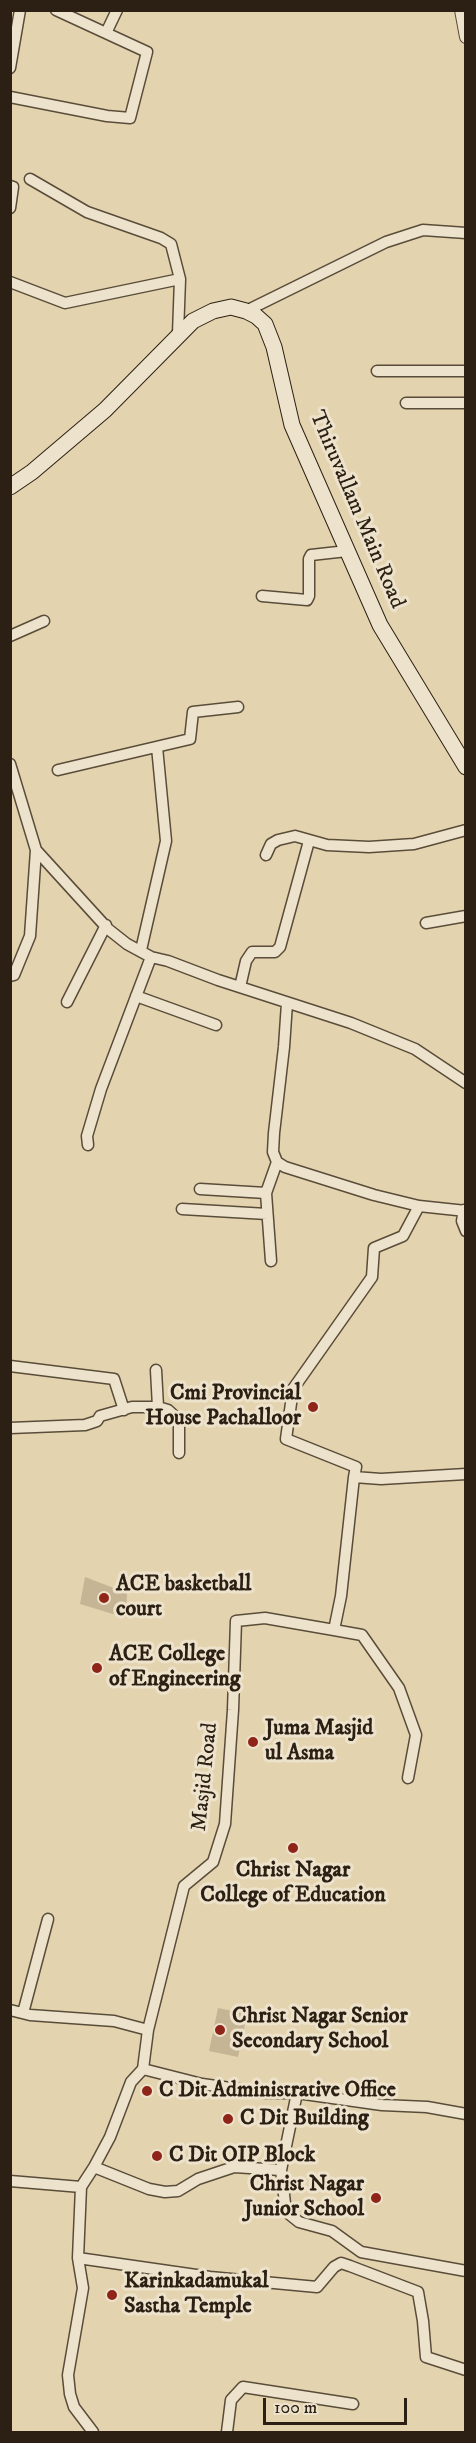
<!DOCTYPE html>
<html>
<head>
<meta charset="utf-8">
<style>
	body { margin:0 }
	#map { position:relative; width:476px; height:2443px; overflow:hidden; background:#e4d3af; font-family:"IM FELL DW Pica",serif }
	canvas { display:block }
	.frame { position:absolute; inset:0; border:12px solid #2b2013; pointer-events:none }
	.scale { position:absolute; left:263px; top:2398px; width:144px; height:27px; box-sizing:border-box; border:3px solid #2b2013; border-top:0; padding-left:8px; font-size:18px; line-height:21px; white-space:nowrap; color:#2b2013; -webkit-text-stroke:4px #ede2cb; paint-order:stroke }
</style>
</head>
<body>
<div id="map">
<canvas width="476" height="2443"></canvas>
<div class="frame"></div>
<div class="scale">100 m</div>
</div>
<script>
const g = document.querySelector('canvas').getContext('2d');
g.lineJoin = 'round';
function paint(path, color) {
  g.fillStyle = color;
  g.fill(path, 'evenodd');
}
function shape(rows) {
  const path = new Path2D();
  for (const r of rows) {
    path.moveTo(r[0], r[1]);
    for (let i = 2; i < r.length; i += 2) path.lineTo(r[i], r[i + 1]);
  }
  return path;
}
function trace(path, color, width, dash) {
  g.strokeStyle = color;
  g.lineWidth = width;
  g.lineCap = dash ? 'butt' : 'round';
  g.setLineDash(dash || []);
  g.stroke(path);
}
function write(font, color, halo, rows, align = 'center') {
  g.font = font + ' "IM FELL DW Pica",serif';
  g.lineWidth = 6;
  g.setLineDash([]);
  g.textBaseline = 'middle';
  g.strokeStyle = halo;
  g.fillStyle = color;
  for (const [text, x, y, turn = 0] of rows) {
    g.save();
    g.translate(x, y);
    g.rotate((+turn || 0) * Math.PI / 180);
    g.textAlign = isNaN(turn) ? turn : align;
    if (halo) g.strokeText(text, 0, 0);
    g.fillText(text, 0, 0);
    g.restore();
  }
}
paint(shape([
	[85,1577,127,1593,126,1618,80,1604],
	[218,2008,247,2014,238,2057,209,2051]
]), '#c5b594');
const minor = shape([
	[106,33,117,10],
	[10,68,20,10],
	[10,97,107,116,130,118,147,52,56,10],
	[30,179,87,212,161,238,171,244,180,279,178,334],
	[10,186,13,187,10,208],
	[10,282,65,303,180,279],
	[246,311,386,242,423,230,466,233],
	[377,371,466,371],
	[406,403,466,403],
	[262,596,307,600,309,596,309,559,311,555,347,551],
	[10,636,44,621],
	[10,764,36,850,30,936,14,975,10,976],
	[58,770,190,739,193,712,238,707],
	[36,850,108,929,127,944,151,957,168,961,218,980,351,1023,415,1049,466,1083],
	[266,855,271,844,278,840,295,836,327,845,369,847,414,844,466,830],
	[426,923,466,916],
	[141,950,166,841,157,747],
	[240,987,246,961,252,952,275,952,280,947,309,841],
	[136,996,216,1025],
	[67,1002,106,925],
	[287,1003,284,1047,274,1133,273,1152,277,1162,285,1167,374,1195,419,1206,466,1211],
	[88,1145,87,1136,101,1089,151,957],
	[200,1189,266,1193],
	[182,1209,267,1214],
	[464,1210,462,1221,466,1231],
	[271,1261,266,1193,277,1162],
	[10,1366,114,1379,124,1410],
	[156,1370,158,1407],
	[10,1428,85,1425,97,1421,100,1416,132,1407,158,1407,168,1410,179,1420,179,1453],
	[354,1477,356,1467,286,1439,293,1389,372,1277,374,1248,403,1236,419,1206],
	[334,1630,362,1635,399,1688,416,1735,408,1778],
	[10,2010,30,2015,114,2021,148,2030,143,2069,202,2084,266,2093,297,2093,382,2105,427,2107,466,2114],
	[23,2013,48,1919],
	[148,2030,184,1886,213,1862,225,1824,233,1710,236,1621,265,1618,334,1630,341,1596,354,1477,381,1479,466,1474],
	[143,2069,131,2082,110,2137,94,2167,149,2189,165,2192,178,2191,198,2179,234,2167,281,2170],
	[297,2093,281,2170,285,2203,289,2214,299,2222,332,2231,361,2252,466,2271],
	[10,2181,81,2187],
	[78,2258,210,2277,317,2287,334,2267,341,2263,350,2266,418,2292,423,2321,426,2357,466,2370],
	[93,2432,74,2407,70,2394,68,2375,83,2288,78,2258,81,2187,94,2167],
	[227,2432,231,2400,243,2387,353,2404]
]);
const tertiary = shape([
	[461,10,466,37]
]);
const secondary = shape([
	[10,487,32,472,105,410,193,321,213,311,231,307,246,311,256,316,265,324,274,347,292,425,380,625,466,767]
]);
trace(minor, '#594d3a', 13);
trace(tertiary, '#594d3a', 14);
trace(secondary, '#2b2013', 17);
trace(minor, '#ede2cb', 10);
trace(tertiary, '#ede2cb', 12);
trace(secondary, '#ede2cb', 15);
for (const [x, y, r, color] of [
	[313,1407,6,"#8f2418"],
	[104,1598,6,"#8f2418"],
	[97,1668,6,"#8f2418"],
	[253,1742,6,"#8f2418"],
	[293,1848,6,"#8f2418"],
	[220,2030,6,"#8f2418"],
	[147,2091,6,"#8f2418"],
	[228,2119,6,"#8f2418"],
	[157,2156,6,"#8f2418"],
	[376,2198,6,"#8f2418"],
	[112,2295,6,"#8f2418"]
]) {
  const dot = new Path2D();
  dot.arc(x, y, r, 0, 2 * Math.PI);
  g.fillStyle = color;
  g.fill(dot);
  trace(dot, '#ede2cb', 2);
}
write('22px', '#2b2013', '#ede2cb', [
	["Thiruvallam Main Road",356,510,67],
	["Masjid Road",206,1777,-84]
]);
write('bold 22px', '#2b2013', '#ede2cb', [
	["Cmi Provincial",301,1394,"right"],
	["House Pachalloor",301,1419,"right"],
	["ACE basketball",116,1585],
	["court",116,1610],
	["ACE College",109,1655],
	["of Engineering",109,1680],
	["Juma Masjid",265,1729],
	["ul Asma",265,1754],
	["Christ Nagar",293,1871,"center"],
	["College of Education",293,1896,"center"],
	["Christ Nagar Senior",232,2017],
	["Secondary School",232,2042],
	["C Dit Administrative Office",159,2091],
	["C Dit Building",240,2119],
	["C Dit OIP Block",169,2156],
	["Christ Nagar",364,2185,"right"],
	["Junior School",364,2210,"right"],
	["Karinkadamukal",124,2282],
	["Sastha Temple",124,2307]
], 'left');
</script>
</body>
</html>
